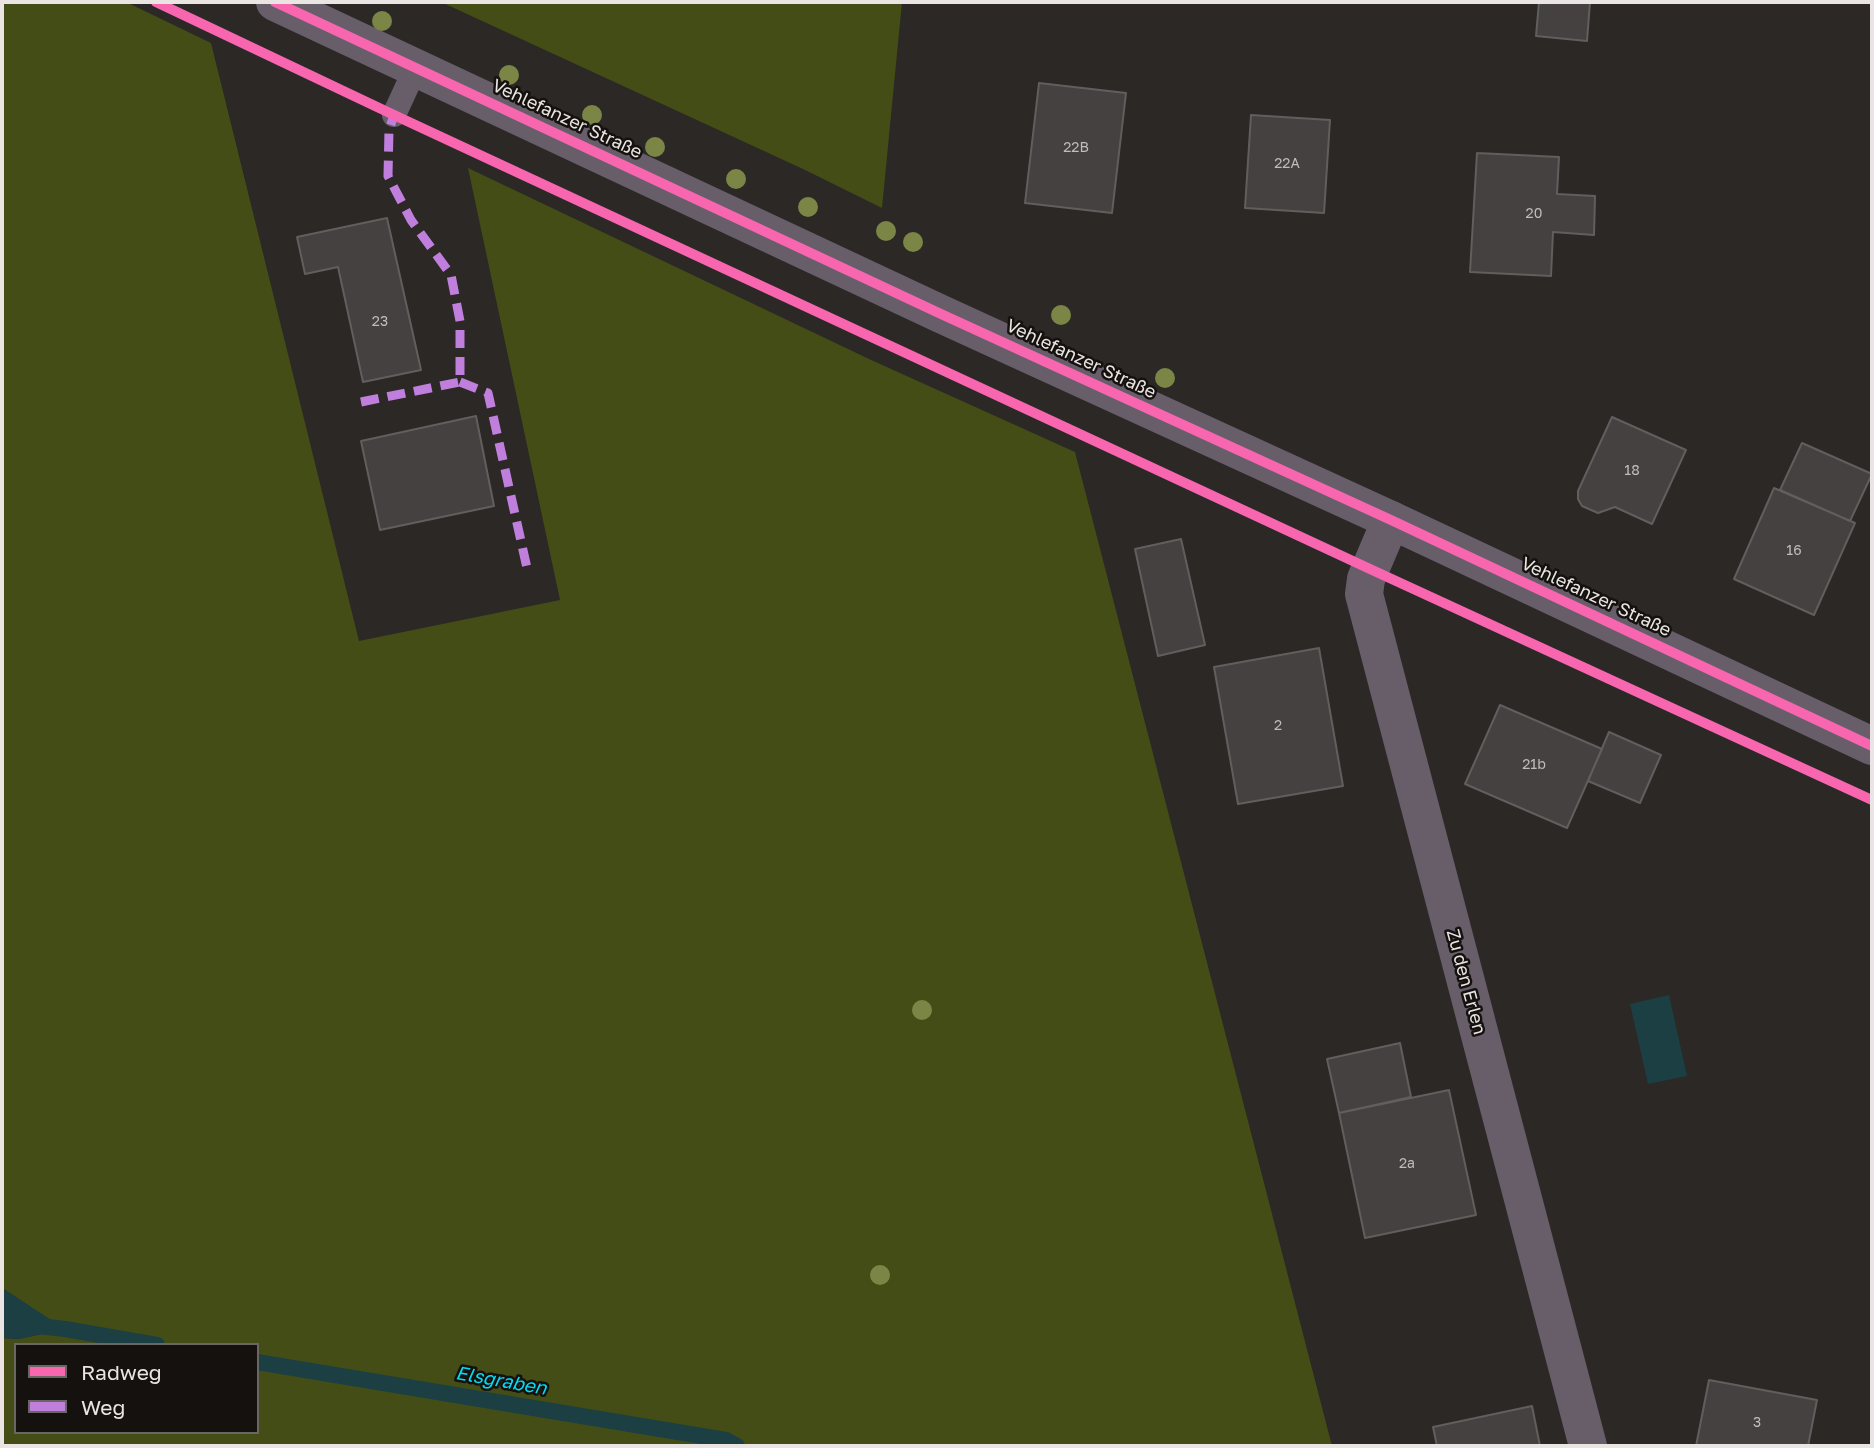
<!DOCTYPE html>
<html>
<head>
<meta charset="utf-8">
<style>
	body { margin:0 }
	#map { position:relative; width:1874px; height:1448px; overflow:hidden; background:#2b2826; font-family:"Golos Text",sans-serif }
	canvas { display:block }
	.frame { position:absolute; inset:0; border:4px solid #eae5e2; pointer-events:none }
	.legend { position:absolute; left:14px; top:1343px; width:245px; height:91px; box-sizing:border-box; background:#14110f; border:2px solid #6a6663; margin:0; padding:9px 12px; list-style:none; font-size:21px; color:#eae5e2 }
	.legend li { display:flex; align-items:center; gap:14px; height:35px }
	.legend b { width:35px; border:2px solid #6a6663 }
</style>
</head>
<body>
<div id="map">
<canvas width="1874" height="1448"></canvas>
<div class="frame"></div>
<ul class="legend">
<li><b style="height:9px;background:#f766af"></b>Radweg</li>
<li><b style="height:9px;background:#c07fdc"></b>Weg</li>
</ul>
</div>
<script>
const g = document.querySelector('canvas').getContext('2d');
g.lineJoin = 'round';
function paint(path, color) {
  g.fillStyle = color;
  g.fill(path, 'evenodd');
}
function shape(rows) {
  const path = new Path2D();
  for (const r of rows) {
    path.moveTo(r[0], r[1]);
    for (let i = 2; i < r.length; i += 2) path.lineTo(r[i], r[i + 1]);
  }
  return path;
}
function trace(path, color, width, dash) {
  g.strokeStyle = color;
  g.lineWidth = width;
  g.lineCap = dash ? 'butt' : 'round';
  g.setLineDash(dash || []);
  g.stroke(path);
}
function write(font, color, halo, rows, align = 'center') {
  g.font = font + ' "Golos Text",sans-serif';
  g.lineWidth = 5;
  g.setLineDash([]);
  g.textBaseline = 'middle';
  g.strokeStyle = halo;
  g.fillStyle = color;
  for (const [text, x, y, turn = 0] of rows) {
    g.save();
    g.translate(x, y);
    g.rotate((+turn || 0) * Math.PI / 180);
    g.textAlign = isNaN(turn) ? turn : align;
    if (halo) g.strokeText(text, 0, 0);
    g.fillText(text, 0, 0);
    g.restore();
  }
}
paint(shape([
	[2,2,126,2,211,43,359,641,560,600,468,168,869,359,1075,452,1332,1446,2,1446,2,1338,19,1339,64,1329,2,1288],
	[16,1345,257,1345,257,1432,16,1432],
	[441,2,902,2,882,208,803,169]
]), '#444d16');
paint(shape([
	[1669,995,1687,1076,1648,1084,1630,1004],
	[2,1288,65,1329,19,1339,2,1338]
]), '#1c3f44');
trace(shape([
	[2,1322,65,1329,157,1345],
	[257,1362,726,1440,737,1446]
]), '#1c3f44', 16);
const building = shape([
	[1539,2,1590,2,1587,41,1536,36,1539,2],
	[1039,83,1126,93,1112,213,1025,203,1039,83],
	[1251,115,1330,120,1324,213,1245,208,1251,115],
	[1477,153,1559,157,1557,194,1595,196,1594,235,1553,232,1551,276,1470,272,1477,153],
	[387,218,421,370,363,382,338,267,305,274,297,237,387,218],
	[476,416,494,506,380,530,361,441,476,416],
	[1612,417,1686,450,1652,524,1615,507,1598,513,1582,506,1578,499,1578,491,1612,417],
	[1802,443,1872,474,1850,521,1780,490,1802,443],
	[1774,488,1855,523,1814,615,1734,579,1774,488],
	[1181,539,1205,645,1158,656,1135,549,1181,539],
	[1319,648,1343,786,1238,804,1214,667,1319,648],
	[1500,705,1602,749,1567,828,1465,784,1500,705],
	[1609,732,1661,755,1640,803,1588,781,1609,732],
	[1400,1043,1411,1097,1339,1113,1327,1059,1400,1043],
	[1449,1090,1476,1215,1365,1238,1339,1113,1449,1090],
	[1709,1380,1817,1400,1808,1446,1696,1446,1709,1380],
	[1532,1406,1540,1446,1437,1446,1433,1427,1532,1406]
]);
paint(building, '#444140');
trace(building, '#615e5e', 2);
trace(shape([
	[394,115,416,67]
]), '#685e6a', 24);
trace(shape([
	[1391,520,1366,579,1364,594,1588,1446]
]), '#685e6a', 38);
trace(shape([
	[275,2,941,314,1391,520,1872,746]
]), '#685e6a', 38);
trace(shape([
	[460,382,488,393,527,568],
	[361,402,460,382,460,321,451,275,411,220,388,176,389,130,394,115]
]), '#c07fdc', 9, [18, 9]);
trace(shape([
	[156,2,394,115,1370,569,1872,800],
	[275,2,941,314,1391,520,1872,746]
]), '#f766af', 10);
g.fillStyle = '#7b8546';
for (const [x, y] of [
	[382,21],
	[509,75],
	[592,115],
	[655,147],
	[736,179],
	[808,207],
	[886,231],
	[913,242],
	[1061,315],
	[1165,378],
	[922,1010],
	[880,1275]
]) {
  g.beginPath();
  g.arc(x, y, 10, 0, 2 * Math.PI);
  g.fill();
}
write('14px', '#c0bcba', null, [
	["22B",1076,148],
	["22A",1287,164],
	["20",1534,214],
	["23",380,322],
	["18",1632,471],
	["16",1794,551],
	["2",1278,726],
	["21b",1534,765],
	["2a",1407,1164],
	["3",1757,1423]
]);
write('18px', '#eae5e2', '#14110f', [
	["Vehlefanzer Straße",567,119,25],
	["Vehlefanzer Straße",1081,359,25],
	["Vehlefanzer Straße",1596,597,25],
	["Zu den Erlen",1466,982,75]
]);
write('italic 19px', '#02dcf5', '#14110f', [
	["Elsgraben",501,1381,10]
]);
</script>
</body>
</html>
